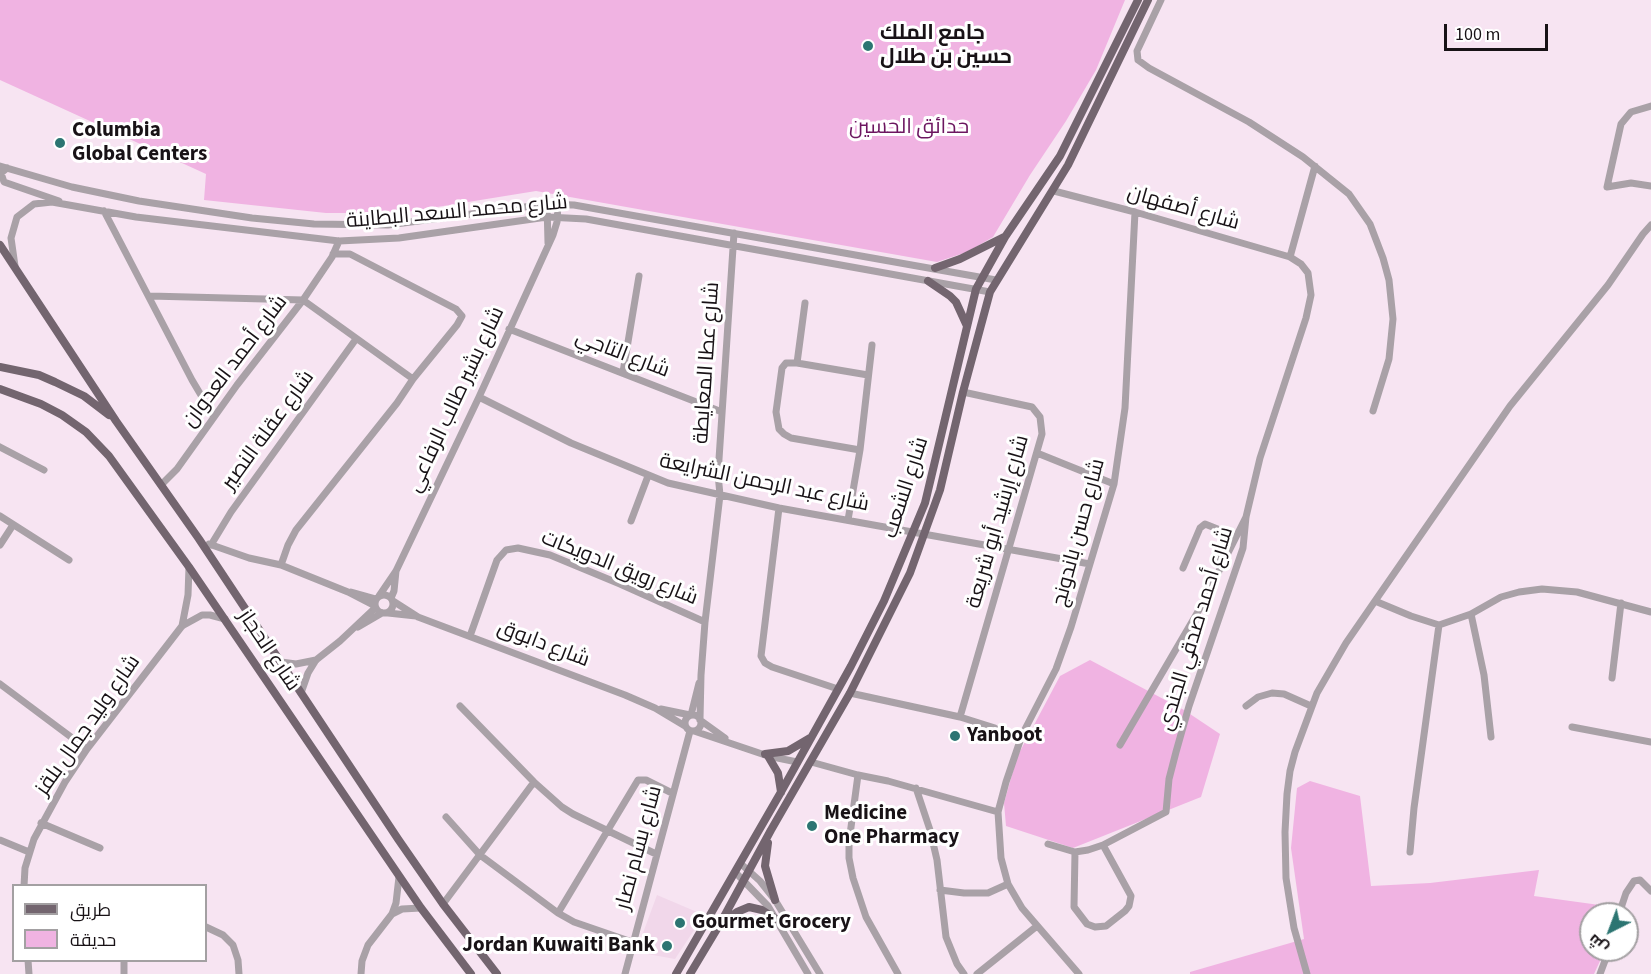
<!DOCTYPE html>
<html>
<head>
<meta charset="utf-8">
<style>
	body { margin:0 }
	#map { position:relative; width:1651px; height:974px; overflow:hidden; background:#f7e4f2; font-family:"Source Sans 3",Cairo,sans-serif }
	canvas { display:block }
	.legend { position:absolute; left:12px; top:884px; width:195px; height:78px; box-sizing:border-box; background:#fff; border:2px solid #a3a0a2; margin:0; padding:8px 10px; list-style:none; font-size:18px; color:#181216 }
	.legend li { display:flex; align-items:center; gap:12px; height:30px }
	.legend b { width:30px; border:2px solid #a3a0a2 }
	.north { position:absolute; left:1579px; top:902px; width:60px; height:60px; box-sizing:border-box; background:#fff; border:2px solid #a3a0a2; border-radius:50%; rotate:222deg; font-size:16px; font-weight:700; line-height:24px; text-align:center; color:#181216 }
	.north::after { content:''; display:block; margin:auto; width:21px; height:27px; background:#2c7572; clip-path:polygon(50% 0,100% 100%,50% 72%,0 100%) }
	.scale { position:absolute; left:1444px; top:24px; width:104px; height:27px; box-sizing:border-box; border:3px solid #181216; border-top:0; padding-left:8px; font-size:18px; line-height:21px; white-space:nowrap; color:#181216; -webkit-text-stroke:4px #fff; paint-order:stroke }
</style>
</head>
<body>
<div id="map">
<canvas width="1651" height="974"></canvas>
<ul class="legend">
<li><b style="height:8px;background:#73656f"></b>طريق</li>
<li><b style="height:16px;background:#f0b3e2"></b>حديقة</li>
</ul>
<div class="north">ش</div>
<div class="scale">100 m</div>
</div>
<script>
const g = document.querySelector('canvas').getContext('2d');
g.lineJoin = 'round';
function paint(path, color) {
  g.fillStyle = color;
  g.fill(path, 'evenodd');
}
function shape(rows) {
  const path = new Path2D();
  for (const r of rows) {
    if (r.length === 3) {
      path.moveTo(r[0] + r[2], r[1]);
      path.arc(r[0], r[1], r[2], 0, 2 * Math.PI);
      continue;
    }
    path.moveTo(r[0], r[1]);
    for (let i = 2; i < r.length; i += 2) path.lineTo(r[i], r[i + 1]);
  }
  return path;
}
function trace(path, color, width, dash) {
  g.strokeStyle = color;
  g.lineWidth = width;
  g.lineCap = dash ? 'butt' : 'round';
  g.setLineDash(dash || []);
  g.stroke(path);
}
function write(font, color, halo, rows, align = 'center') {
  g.font = font + ' "Source Sans 3",Cairo,sans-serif';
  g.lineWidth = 6;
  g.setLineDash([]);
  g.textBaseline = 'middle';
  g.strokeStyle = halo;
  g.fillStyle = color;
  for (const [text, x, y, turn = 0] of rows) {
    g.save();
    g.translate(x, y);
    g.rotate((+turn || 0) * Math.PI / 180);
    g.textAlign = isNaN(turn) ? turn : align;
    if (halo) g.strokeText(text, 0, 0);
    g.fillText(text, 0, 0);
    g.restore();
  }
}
paint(shape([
	[657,895,704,915,675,959,636,952]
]), '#f1d7ea');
paint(shape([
	[0,0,1125,0,1096,70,1066,121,1030,175,993,237,967,252,937,262,536,191,400,213,326,213,204,200,206,174,0,80],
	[1090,660,1184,710,1220,734,1201,797,1073,848,1006,826,1004,803,1017,757,1060,676],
	[1310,781,1360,796,1371,886,1430,883,1539,870,1534,896,1614,907,1613,914,1591,914,1591,950,1605,950,1594,974,1190,974,1190,972,1304,939,1291,848,1297,788]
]), '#f0b3e2');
trace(shape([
	[1161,0,1137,51,1138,60,1149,68,1249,122,1303,157,1349,194,1370,224,1383,258,1389,280,1393,319,1389,359,1373,411],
	[1651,106,1631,112,1621,124,1607,187,1631,183,1651,186],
	[0,166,72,187,139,201,252,218,314,224,388,225,547,204,574,205,996,280],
	[7,168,1,173,4,182,59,201],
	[547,204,548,243],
	[104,211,192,380,214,417],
	[1290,257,1315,166],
	[15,266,11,238,17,217,34,204,52,202,136,217,339,241,399,238,547,217,586,219,990,292],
	[150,296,303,300,413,379],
	[509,329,722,412],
	[797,363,805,303],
	[623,372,639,276],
	[479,397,571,443,668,483,779,508,1090,564],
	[0,447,44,470],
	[860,450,791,438,784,434,779,429,776,412,782,368,786,363,797,363,868,375],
	[1037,453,1114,484],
	[161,485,177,469,237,385,303,300,332,257,339,241],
	[779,508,761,656,765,663,772,667,838,689],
	[0,516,69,560],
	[848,520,860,450,872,345],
	[631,521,648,476],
	[209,544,249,558,281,565,348,592,375,606],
	[0,545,13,525],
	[211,545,231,512,356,339],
	[281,565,288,545,296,530,397,403,413,379,457,325,462,316,456,309,350,254,333,254],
	[1183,568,1200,528,1205,524,1225,532,1219,554,1222,567],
	[351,592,376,599],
	[384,604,9],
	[379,596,396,571,479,397,553,235,557,222,558,204],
	[391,598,394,591,396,571],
	[393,601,418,617,625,695,655,708,685,726],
	[1375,601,1510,406,1608,285,1643,234,1651,225],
	[388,613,416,616],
	[1471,614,1484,675,1491,737],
	[182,626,188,595,189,567],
	[358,627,382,613],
	[470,636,497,560,506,550,518,548,550,555,620,584,705,622],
	[281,662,296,664,316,660],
	[1612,678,1621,603],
	[0,684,87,749],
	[301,693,308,673,316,660,340,641,375,608],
	[850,693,960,717,995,728],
	[460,706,534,782,562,807,573,814,656,854],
	[1246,706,1258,697,1272,693,1284,694,1311,706],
	[661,709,690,715],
	[693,723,8],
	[691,715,699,683],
	[960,717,1042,434,1040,417,1032,407,963,392],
	[700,719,701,675,705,622,720,495,718,474,734,233],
	[700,720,725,738],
	[1572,727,1651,742],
	[694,731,768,756,797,762],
	[1120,745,1203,603,1246,517],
	[811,762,858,775,888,781,998,812],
	[858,775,849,842,849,858,853,878,866,917,898,974],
	[916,788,930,830,937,860,946,937,957,964,964,974],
	[446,817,480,855,558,913,574,922,632,942],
	[41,823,100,848],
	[0,840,29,852],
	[1048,844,1075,852,1088,850,1103,845,1166,812,1169,779,1176,752,1189,706,1243,548,1246,517,1260,458,1306,318,1311,295,1308,273,1301,264,1290,257,1135,212,1054,191],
	[1075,852,1074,907,1087,924,1095,927,1106,926,1125,911,1129,906,1131,896,1103,845],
	[1410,852,1414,808,1439,625],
	[741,864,760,881,775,900,820,974],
	[736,873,768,906,808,974],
	[24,886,25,868,34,839,65,782,87,749,182,626,202,615,210,615,225,619],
	[940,890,964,893,988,893,1008,884],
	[443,904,534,782],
	[558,913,638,780,646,780,672,793],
	[392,914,402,909,421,908],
	[1619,914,1626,893,1634,881,1640,880,1651,891],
	[206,927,223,935,233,945,238,960,239,974],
	[28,960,29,974],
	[124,974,124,960],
	[361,974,362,961,368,945,392,914,396,903,399,877],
	[625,974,690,731],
	[977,974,1037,926],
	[1079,974,1022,908,1008,884,1001,858,998,812,1006,782,1022,735,1056,669,1071,627,1114,484,1125,408,1135,212],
	[1307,974,1294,928,1286,878,1285,832,1287,794,1290,771,1295,752,1317,693,1346,643,1375,601,1411,616,1439,625,1471,614,1501,597,1519,592,1542,589,1577,592,1651,612],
	[1600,974,1609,950]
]), '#a9a1a7', 7);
trace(shape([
	[0,245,116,421,199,539,398,839,443,904,497,974],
	[935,268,960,259,1004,237],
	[928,281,950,296,956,302,967,326],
	[0,367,39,375,55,382,84,396,109,415],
	[0,389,41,404,62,415,86,432,109,456,189,567,421,908,471,974],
	[765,754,788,751,810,738],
	[768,756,778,773,781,792],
	[768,843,765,866,775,900],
	[723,922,737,912,749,907,762,910,776,919],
	[676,974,781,792,851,666,884,601,925,503,976,289,1005,237,1060,156,1138,0],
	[690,974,720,924,771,830,850,693,910,573,940,490,963,392,990,292,1068,165,1148,0]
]), '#73656f', 8);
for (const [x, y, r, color] of [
	[868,46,6,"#2c7572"],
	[60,143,6,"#2c7572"],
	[955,736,6,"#2c7572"],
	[812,826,6,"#2c7572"],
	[680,923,6,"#2c7572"],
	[667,946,6,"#2c7572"]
]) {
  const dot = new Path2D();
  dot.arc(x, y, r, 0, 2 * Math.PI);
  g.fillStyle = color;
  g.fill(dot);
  trace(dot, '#fff', 2);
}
write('bold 21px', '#181216', '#fff', [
	["جامع الملك",880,34],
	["حسين بن طلال",880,58],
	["Columbia",72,131],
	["Global Centers",72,155],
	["Yanboot",967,736],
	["Medicine",824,814],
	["One Pharmacy",824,838],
	["Gourmet Grocery",692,923],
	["Jordan Kuwaiti Bank",655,946,"right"]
], 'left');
write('21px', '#6c1660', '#fff', [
	["حدائق الحسين",909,128]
]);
write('21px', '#181216', '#fff', [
	["شارع أصفهان",1183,209,16],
	["شارع محمد السعد البطاينة",457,213,-5],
	["شارع التاجي",622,355,21],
	["شارع أحمد العدوان",236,362,-53],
	["شارع عطا المعايطة",708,363,-86],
	["شارع بشير طالب الرفاعي",457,400,-65],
	["شارع عقلة النصير",269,431,-54],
	["شارع عبد الرحمن الشرايعة",764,484,12],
	["شارع الشعب",907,488,-72],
	["شارع إرشيد أبو شريعة",999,522,-74],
	["شارع حسن باندونج",1080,533,-75],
	["شارع رويق الدويكات",619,569,22],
	["شارع أحمد صدقي الجندي",1197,629,-73],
	["شارع دابوق",543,645,21],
	["شارع الحجاز",268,651,56],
	["شارع وليد جمال بلقز",89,726,-55],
	["شارع بسام نصار",640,848,-75]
]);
</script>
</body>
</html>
